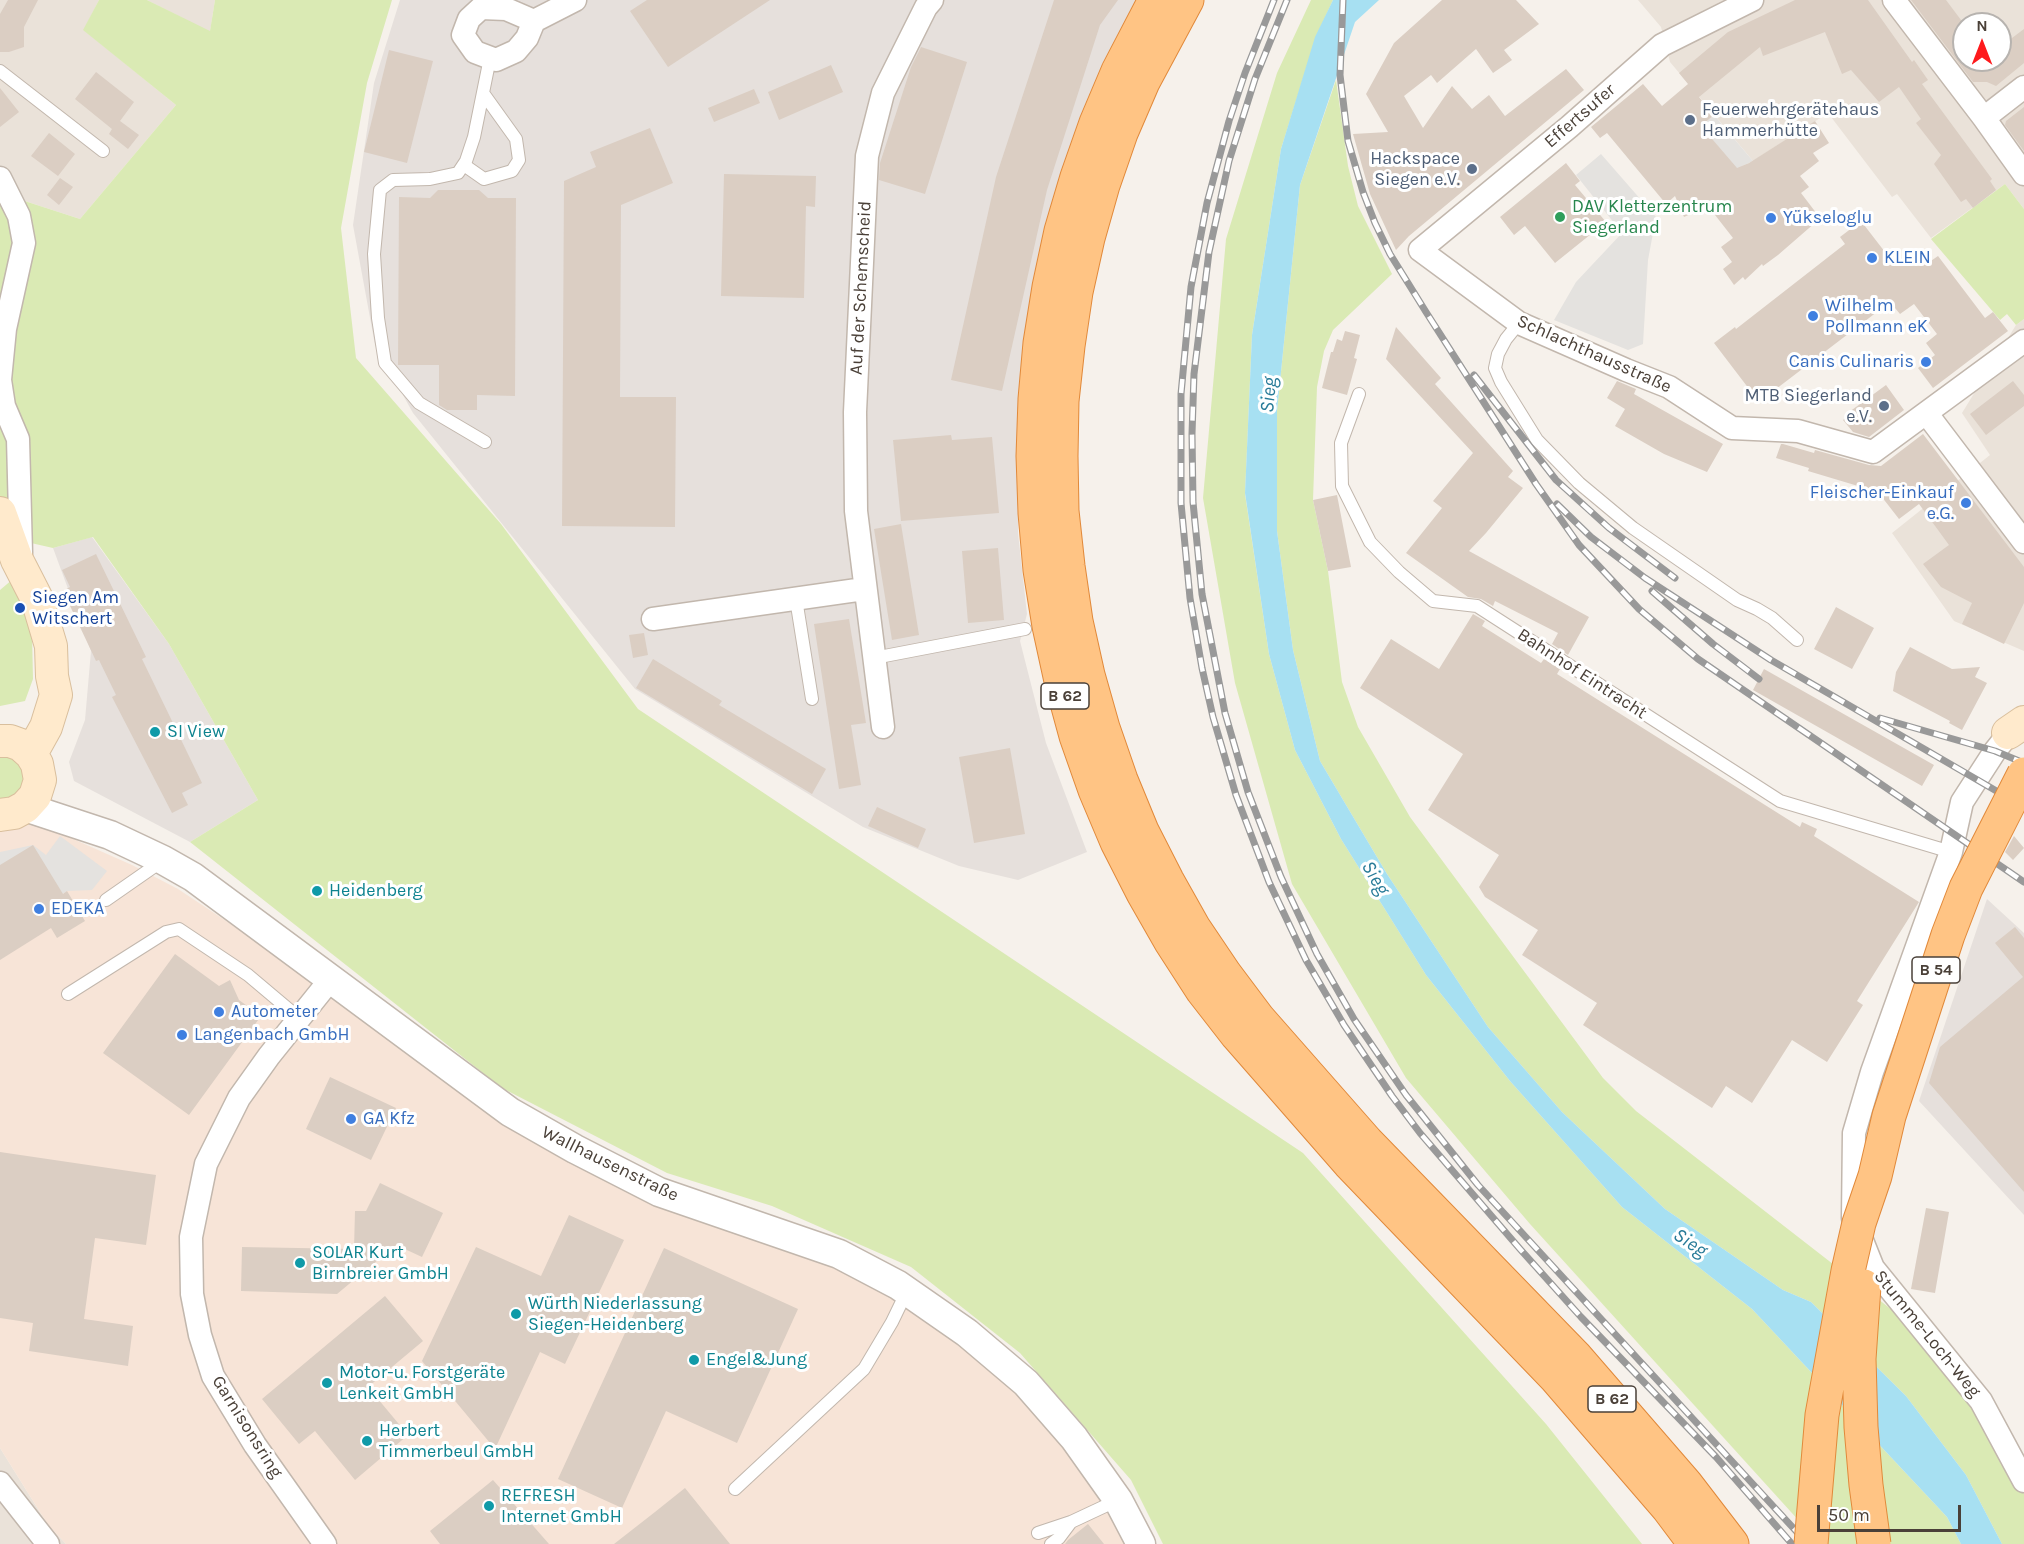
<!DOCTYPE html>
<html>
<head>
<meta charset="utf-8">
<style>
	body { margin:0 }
	#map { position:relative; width:2024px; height:1544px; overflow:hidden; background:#f6f1eb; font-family:Karla,sans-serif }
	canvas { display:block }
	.north { position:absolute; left:1952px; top:12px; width:60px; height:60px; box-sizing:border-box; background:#fff; border:2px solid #b7b3af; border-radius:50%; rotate:0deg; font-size:16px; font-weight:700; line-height:24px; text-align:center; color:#4a4038 }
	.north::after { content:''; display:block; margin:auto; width:21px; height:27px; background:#fe1a1c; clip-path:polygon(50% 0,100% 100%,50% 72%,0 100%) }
	.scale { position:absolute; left:1817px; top:1505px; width:144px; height:27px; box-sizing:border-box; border:3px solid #4a4038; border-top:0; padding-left:8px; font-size:18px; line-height:21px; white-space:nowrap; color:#4a4038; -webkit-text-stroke:4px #fff; paint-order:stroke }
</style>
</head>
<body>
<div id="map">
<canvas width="2024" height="1544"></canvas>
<div class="north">N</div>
<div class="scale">50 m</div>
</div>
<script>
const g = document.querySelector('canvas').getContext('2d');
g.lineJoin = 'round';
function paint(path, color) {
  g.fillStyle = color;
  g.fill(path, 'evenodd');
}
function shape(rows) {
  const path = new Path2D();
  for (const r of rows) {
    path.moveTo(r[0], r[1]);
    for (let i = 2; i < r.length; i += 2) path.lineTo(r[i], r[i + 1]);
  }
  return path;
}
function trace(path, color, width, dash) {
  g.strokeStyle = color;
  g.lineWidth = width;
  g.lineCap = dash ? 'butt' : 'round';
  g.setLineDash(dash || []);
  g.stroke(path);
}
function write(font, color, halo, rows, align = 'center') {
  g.font = font + ' Karla,sans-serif';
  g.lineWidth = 6;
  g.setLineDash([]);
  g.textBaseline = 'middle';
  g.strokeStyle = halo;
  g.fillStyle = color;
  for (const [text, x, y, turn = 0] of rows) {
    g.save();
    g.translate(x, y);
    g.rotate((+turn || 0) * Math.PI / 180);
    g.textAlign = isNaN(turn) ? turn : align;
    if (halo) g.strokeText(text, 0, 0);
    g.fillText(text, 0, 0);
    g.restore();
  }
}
paint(shape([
	[0,0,99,0,84,30,176,105,80,219,0,193],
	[147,0,215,0,210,32],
	[1638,0,2024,0,2024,209,2005,184,1931,238,1897,194,1892,197,1828,113,1753,161,1670,62,1661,27],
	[1964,24,2000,24,2000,60,1964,60],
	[2024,319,2024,651,1954,621,1892,533,1990,455,1962,413,2016,325],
	[0,1448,48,1525,66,1544,0,1544]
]), '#eae2d9');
paint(shape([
	[37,823,132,865,178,889,643,1198,847,1273,950,1332,1046,1421,1105,1497,1127,1544,66,1544,48,1525,0,1448,0,830]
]), '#f7e4d7');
paint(shape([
	[400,0,1142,0,1019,403,1018,533,1027,614,1020,641,1046,743,1087,852,1018,880,959,866,863,827,635,689,413,413,375,345,353,225,374,83],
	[92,537,169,644,258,800,190,842,74,781,69,762,85,720,91,651,53,548],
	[1987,899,2024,933,2024,1215,1919,1101]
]), '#e6e0dc');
paint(shape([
	[99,0,147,0,210,31,215,0,392,0,367,83,341,228,356,358,501,524,638,709,1303,1153,1546,1424,1642,1544,1163,1544,1131,1480,1020,1353,911,1267,772,1206,667,1173,502,1088,190,842,258,800,169,644,93,537,53,548,0,536,0,193,80,219,176,105,83,30],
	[1311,0,1333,0,1316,37,1281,149,1252,335,1245,494,1269,654,1295,750,1341,839,1426,975,1510,1081,1622,1207,1752,1309,1947,1517,1961,1544,1820,1544,1530,1224,1406,1078,1292,884,1235,683,1203,498,1226,239,1277,73],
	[1336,80,1348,166,1358,206,1392,274,1333,330,1324,351,1317,387,1313,500,1328,571,1342,682,1358,727,1410,817,1603,1078,1636,1111,1932,1341,2024,1481,2024,1544,2002,1544,1966,1475,1906,1396,1811,1302,1783,1290,1665,1209,1562,1112,1488,1027,1387,874,1320,761,1293,650,1277,531,1277,411,1300,185],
	[2005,184,2024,209,2024,319,2016,325,2007,314,2000,320,1931,239],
	[13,579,32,634,33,679,25,701,0,706,0,590],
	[0,741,40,780,0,815]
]), '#daeab4');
paint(shape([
	[1714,115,1753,161,1736,169,1701,126],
	[1601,154,1656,217,1648,260,1643,344,1628,350,1554,320,1576,282,1622,233,1576,175],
	[60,836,107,871,92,890,67,891,57,898,0,873,0,852,33,845,46,855]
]), '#e4e2df');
paint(shape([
	[1333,0,1379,0,1355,22,1300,185,1277,411,1277,531,1293,650,1320,761,1387,874,1488,1027,1562,1112,1665,1209,1783,1290,1811,1302,1906,1396,1966,1475,2002,1544,1961,1544,1947,1517,1752,1309,1622,1207,1510,1081,1426,975,1341,839,1295,750,1269,654,1245,493,1252,335,1281,149,1315,37]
]), '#a7e0f2');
paint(shape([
	[8,0,38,0,24,27,24,47,9,52,0,52,0,14],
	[647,0,770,0,668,67,630,11],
	[1054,0,1118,0,1100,25,1047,190,1002,391,951,380,996,177],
	[1442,0,1516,0,1539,24,1504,50,1512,60,1493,73,1476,49,1437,83,1431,75,1404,96,1423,128,1452,86,1472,109,1489,95,1505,116,1566,69,1584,90,1409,236,1396,250,1370,194,1353,134,1388,132,1366,94,1394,43],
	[1795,0,1868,0,1912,62,1914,60,1928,80,1922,84,1992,179,1990,181,1996,190,1973,208,1966,199,1961,202,1934,164,1941,155,1916,123,1921,119,1899,87,1879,102,1851,70,1842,74,1825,32,1763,56,1760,47,1699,97,1714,115,1701,126,1737,168,1749,163,1815,121,1829,143,1813,153,1819,161,1800,176,1809,187,1801,193,1817,214,1816,222,1778,255,1763,266,1762,264,1745,280,1743,277,1734,285,1723,269,1732,262,1721,247,1733,238,1708,206,1684,217,1675,196,1666,204,1607,133,1600,138,1591,127,1643,84,1662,106,1688,84,1679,73,1728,32],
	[1911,0,1946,0,1964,24,1964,60,2000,60,2000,47,2024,29,2024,63,1996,86,1987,82,1973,82],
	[921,47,967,62,925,194,879,180,880,163,911,67],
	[389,50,433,61,407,163,364,152],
	[831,65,843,92,779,120,768,92],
	[96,72,134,102,120,121,139,135,128,149,109,134,112,129,75,99],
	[0,88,19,112,0,127],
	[754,89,760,103,714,122,708,108],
	[2024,107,2024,151,2005,125,2006,121],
	[650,128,673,183,621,205,620,397,676,397,675,527,562,526,564,181,596,167,590,152],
	[49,133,75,154,58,176,31,156],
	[1566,163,1580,181,1575,185,1606,222,1555,263,1525,226,1514,235,1500,217],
	[724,174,816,176,815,207,806,206,804,298,721,296],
	[60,178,73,187,59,205,47,195],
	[438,190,479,190,488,198,516,198,515,396,477,395,477,410,447,410,439,405,439,365,398,365,399,197,430,198],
	[1861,221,1895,265,1914,250,1925,265,1938,256,1985,318,1993,312,2008,331,1933,388,1918,368,1935,355,1926,343,1937,334,1914,304,1900,314,1890,302,1759,402,1714,343,1735,327,1736,329,1845,244,1840,237],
	[1396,327,1441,378,1435,384,1513,471,1508,477,1523,488,1486,533,1469,551,1589,617,1568,655,1552,644,1558,633,1495,601,1493,606,1481,599,1468,597,1406,553,1442,508,1433,501,1473,453,1386,359],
	[1345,331,1360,335,1354,358,1357,359,1347,395,1322,388,1331,352,1333,352,1337,339,1342,341],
	[1617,381,1636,389,1634,394,1723,444,1707,472,1664,454,1615,426,1625,409,1607,398],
	[2013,381,2024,395,2024,406,1986,435,1970,414],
	[1886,385,1904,410,1869,437,1853,432,1843,420,1847,417,1845,415],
	[1923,434,2024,567,2024,603,2004,644,1962,624,1972,603,1941,587,1923,564,1949,545,1919,504,1899,519,1878,492,1808,471,1809,468,1776,458,1781,444,1783,444,1814,453,1815,450,1869,465,1881,466],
	[951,435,952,440,992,437,999,513,901,521,893,440],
	[1337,495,1351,567,1328,571,1313,500],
	[901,524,919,635,892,640,874,529],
	[998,548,1004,620,968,623,962,551],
	[96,554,146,657,142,659,202,783,182,793,188,805,172,813,112,697,116,695,99,660,96,661,63,591,70,587,62,570],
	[1836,607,1874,628,1852,669,1814,649],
	[1473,614,1485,621,1482,626,1541,663,1544,659,1560,669,1557,674,1800,827,1802,822,1817,829,1814,836,1919,902,1857,1001,1863,1005,1827,1062,1792,1040,1752,1103,1726,1086,1712,1108,1583,1025,1597,1003,1522,955,1538,930,1485,897,1479,887,1499,855,1428,810,1463,754,1360,688,1391,639,1439,669],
	[849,619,866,723,851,725,861,785,839,789,814,624],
	[644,633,648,655,633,658,629,635],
	[1910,647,1952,669,1980,667,1975,677,1987,683,1962,730,1949,723,1950,721,1893,691,1896,672],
	[653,659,722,701,719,705,826,769,812,794,636,688],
	[1764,669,1934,765,1922,786,1753,690],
	[1010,748,1025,834,974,843,959,757],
	[877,807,926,829,918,848,868,826],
	[2014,836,2024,848,2013,860,2005,852],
	[33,845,63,894,67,891,85,921,57,938,51,928,0,960,0,865],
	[2015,927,2024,938,2024,1192,1929,1083,1940,1047,2023,977,1995,943],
	[175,954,219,986,230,980,239,1000,261,1016,189,1115,103,1053],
	[330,1077,396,1108,371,1160,306,1129],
	[0,1152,156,1175,146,1245,95,1238,84,1319,133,1326,128,1366,29,1351,33,1323,0,1318],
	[380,1183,443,1213,422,1257,396,1245,337,1294,241,1291,242,1247,354,1249,355,1211,366,1211],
	[1926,1208,1949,1212,1935,1293,1911,1289],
	[569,1215,624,1240,565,1364,540,1352,495,1449,422,1361,476,1247,541,1276],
	[664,1248,798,1309,737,1443,666,1411,622,1508,558,1479],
	[385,1296,423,1341,368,1387,408,1435,355,1480,315,1431,299,1444,262,1399],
	[493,1480,549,1544,440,1544,430,1531],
	[685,1488,730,1544,614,1544,655,1512],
	[1088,1524,1104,1544,1065,1544,1068,1540]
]), '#dbcec3');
const service = shape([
	[0,71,103,151],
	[464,165,484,179,512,171,519,160,516,139,483,93],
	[1519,323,1506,339,1498,354,1495,368,1501,382,1537,440,1579,483,1633,528,1737,600,1757,609,1772,618,1797,640],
	[1359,394,1341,443,1342,486,1370,542,1399,572,1433,601,1477,606,1780,801,1951,852],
	[485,442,419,403,385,363,378,318,374,254,380,190,393,180,430,179,458,173,466,161,474,137,490,58],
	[796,599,812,699],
	[874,658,1025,629],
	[106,900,162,861],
	[68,994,166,932,179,929,248,975,299,1018],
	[735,1489,864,1369,892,1322,907,1291],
	[1038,1533,1071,1522],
	[1051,1544,1059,1538,1071,1522,1118,1500]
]);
const minor = shape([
	[1752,0,1662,45,1569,127,1420,250,1519,323,1626,370,1669,387,1732,428,1798,431,1873,452,2024,341],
	[1894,0,1984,118,2024,174],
	[534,21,506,9,481,8,469,19,463,35,475,52,496,60,516,51,527,38,534,21,575,0],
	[1984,118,2024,87],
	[0,178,19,216,24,243,5,329,0,380,4,406,18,439,21,553],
	[1927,414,2024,542],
	[653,619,864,589],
	[2018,722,1995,751,1962,802,1951,852,1872,1072,1854,1133,1853,1218,1873,1268,1981,1401,2024,1481],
	[883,727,856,511,855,412,867,156,883,93,926,7,932,0],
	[0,1483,48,1544],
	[325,1544,255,1445,213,1376,200,1335,192,1294,191,1237,206,1164,239,1098,269,1056,330,980]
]);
const tertiary = shape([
	[25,807,110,835,163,860,193,877,510,1112,575,1149,659,1192,839,1254,898,1285,967,1333,1026,1383,1074,1438,1118,1500,1141,1544]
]);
const secondary = shape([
	[0,513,17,560,37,599,51,646,52,676,56,695,46,727,31,754],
	[2008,733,2024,722],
	[0,741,10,741,21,745,31,754,37,764,40,780,35,796,25,807,14,813,0,815]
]);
const trunk = shape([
	[1155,0,1118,71,1096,123,1077,177,1061,231,1049,287,1040,343,1035,399,1033,456,1035,513,1040,570,1049,626,1061,681,1076,736,1095,790,1117,842,1143,893,1171,942,1202,990,1237,1035,1349,1163,1555,1377,1668,1508,1695,1544],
	[1187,0,1143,82,1121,133,1103,185,1088,238,1076,292,1068,346,1062,401,1061,456,1062,511,1068,566,1076,621,1088,675,1103,728,1121,780,1142,831,1167,880,1194,928,1225,974,1258,1018,1367,1142,1576,1357,1686,1484,1732,1544]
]);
trace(service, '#c2b7ad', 14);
trace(minor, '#c2b7ad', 25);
trace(tertiary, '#c2b7ad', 31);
trace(secondary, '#d9bf9d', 34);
trace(trunk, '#e1893a', 35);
trace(service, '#fff', 12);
trace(minor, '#fff', 22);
trace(tertiary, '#fff', 28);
trace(secondary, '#ffeacc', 32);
trace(trunk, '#ffc484', 33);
const rail = shape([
	[1274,0,1245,73,1229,121,1207,203,1191,287,1181,394,1181,503,1190,598,1202,668,1213,717,1236,795,1269,882,1306,960,1344,1025,1392,1096,1420,1133,1520,1249,1581,1317,1716,1457,1792,1544],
	[1287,0,1255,79,1229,161,1209,252,1194,374,1192,434,1193,502,1202,594,1225,713,1248,792,1281,877,1317,954,1354,1019,1406,1095,1478,1185,1808,1544],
	[1343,0,1340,75,1348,141,1363,192,1375,223,1390,254,1426,312,1536,484,1579,545,1639,609,1698,659,2024,882],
	[1474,375,1556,480,1609,528,1675,578],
	[1557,504,1591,537,1645,578,1771,660,2024,807],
	[1652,591,1713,644,1759,679],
	[1880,718,1995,751,2024,763]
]);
trace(rail, '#999', 7);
trace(rail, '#fff', 4.5, [14]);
const trunkBridge = shape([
	[1864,1286,1859,1359,1861,1427,1866,1485,1874,1544],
	[1811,1544,1822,1415,1848,1271,1859,1223,1875,1176,1889,1116,1948,935,1966,888,2024,774]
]);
trace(trunkBridge, '#e1893a', 35, []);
trace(trunkBridge, '#ffc484', 33);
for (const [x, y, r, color] of [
	[1690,120,6,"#5c6f8a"],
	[1472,169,6,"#5c6f8a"],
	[1560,217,6,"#2e9e5b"],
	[1771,218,6,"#3f7fe0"],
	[1872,258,6,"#3f7fe0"],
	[1813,316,6,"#3f7fe0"],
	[1926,362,6,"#3f7fe0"],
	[1884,406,6,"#5c6f8a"],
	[1966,503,6,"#3f7fe0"],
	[20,608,6,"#1a4fb4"],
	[155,732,6,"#0f9aa8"],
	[317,891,6,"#0f9aa8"],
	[39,909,6,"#3f7fe0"],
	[219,1012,6,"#3f7fe0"],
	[182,1035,6,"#3f7fe0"],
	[351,1119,6,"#3f7fe0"],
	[300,1263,6,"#0f9aa8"],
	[516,1314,6,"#0f9aa8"],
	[694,1360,6,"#0f9aa8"],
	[327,1383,6,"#0f9aa8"],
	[367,1441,6,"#0f9aa8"],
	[489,1506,6,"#0f9aa8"]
]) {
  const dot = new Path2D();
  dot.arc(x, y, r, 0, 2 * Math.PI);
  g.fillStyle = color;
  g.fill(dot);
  trace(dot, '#fff', 2);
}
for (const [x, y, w] of [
	[1065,696,48],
	[1936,970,48],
	[1612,1399,48]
]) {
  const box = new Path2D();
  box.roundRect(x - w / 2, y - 13, w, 26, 4.5);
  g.fillStyle = '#fff';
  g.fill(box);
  trace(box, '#4a4038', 1.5);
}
write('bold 16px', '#4a4038', null, [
	["B 62",1065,696],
	["B 54",1936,970],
	["B 62",1612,1399]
]);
write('18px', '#4e5e75', '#fff', [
	["Feuerwehrgerätehaus",1702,110,"left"],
	["Hammerhütte",1702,131,"left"],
	["Hackspace",1460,159],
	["Siegen e.V.",1460,180],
	["MTB Siegerland",1872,396],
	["e.V.",1872,417]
], 'right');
write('18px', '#4a4038', '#fff', [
	["Effertsufer",1580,116,-41],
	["Auf der Schemscheid",861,288,-87],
	["Schlachthausstraße",1594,354,24],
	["Bahnhof Eintracht",1582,674,33],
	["Wallhausenstraße",610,1164,26],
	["Stumme-Loch-Weg",1927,1334,51],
	["Garnisonsring",247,1427,58]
]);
write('18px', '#27864d', '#fff', [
	["DAV Kletterzentrum",1572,207],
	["Siegerland",1572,228]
], 'left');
write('18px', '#366cbe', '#fff', [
	["Yükseloglu",1783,218],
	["KLEIN",1884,258],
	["Wilhelm",1825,306],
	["Pollmann eK",1825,327],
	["Canis Culinaris",1914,362,"right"],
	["Fleischer-Einkauf",1954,493,"right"],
	["e.G.",1954,514,"right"],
	["EDEKA",51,909],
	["Autometer",231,1012],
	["Langenbach GmbH",194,1035],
	["GA Kfz",363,1119]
], 'left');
write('18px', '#164399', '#fff', [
	["Siegen Am",32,598],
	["Witschert",32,619]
], 'left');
write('18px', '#0d838f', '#fff', [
	["SI View",167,732],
	["Heidenberg",329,891],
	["SOLAR Kurt",312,1253],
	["Birnbreier GmbH",312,1274],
	["Würth Niederlassung",528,1304],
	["Siegen-Heidenberg",528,1325],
	["Engel&Jung",706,1360],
	["Motor-u. Forstgeräte",339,1373],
	["Lenkeit GmbH",339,1394],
	["Herbert",379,1431],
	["Timmerbeul GmbH",379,1452],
	["REFRESH",501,1496],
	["Internet GmbH",501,1517]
], 'left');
write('italic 20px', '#287b98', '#fff', [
	["Sieg",1269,395,-85],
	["Sieg",1375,878,60],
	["Sieg",1690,1243,34]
]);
</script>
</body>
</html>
